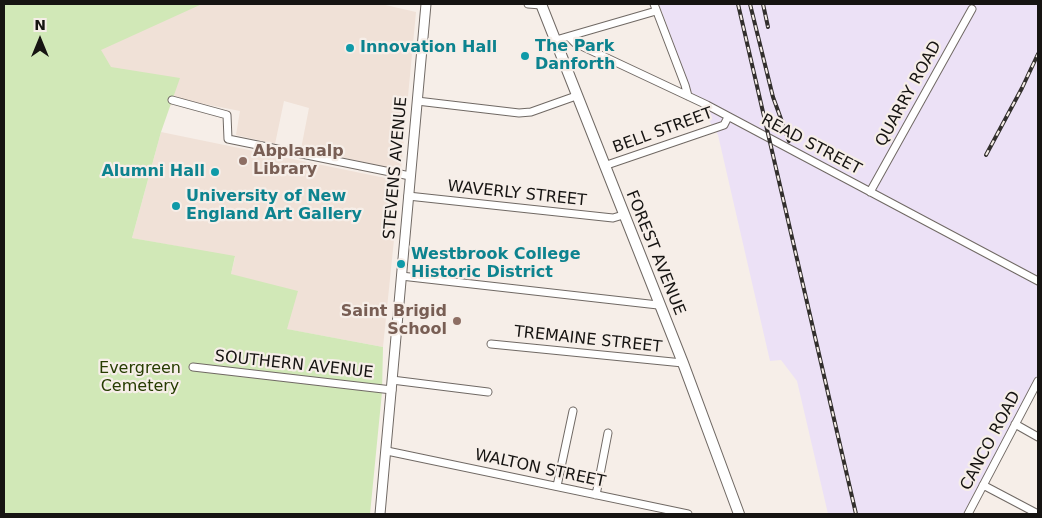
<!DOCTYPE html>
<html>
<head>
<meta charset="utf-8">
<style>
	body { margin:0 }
	#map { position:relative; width:1042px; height:518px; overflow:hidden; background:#f6eee8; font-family:"DejaVu Sans",sans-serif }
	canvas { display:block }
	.frame { position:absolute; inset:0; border:5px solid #161412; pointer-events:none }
	.north { position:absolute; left:15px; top:15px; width:50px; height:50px; -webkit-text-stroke:4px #f6eee8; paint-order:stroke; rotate:0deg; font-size:14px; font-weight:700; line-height:20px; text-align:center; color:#161412 }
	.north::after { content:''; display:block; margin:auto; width:18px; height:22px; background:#161412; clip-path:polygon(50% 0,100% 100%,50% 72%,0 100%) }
</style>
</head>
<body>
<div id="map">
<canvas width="1042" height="518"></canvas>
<div class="frame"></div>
<div class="north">N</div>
</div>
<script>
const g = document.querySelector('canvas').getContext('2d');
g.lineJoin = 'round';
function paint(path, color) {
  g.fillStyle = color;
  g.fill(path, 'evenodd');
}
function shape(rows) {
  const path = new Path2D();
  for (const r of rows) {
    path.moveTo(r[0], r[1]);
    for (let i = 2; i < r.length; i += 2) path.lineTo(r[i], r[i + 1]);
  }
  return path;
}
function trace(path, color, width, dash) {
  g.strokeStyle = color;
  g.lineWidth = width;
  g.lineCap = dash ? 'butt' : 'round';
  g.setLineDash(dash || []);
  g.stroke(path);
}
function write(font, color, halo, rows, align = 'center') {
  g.font = font + ' "DejaVu Sans",sans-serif';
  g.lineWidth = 4.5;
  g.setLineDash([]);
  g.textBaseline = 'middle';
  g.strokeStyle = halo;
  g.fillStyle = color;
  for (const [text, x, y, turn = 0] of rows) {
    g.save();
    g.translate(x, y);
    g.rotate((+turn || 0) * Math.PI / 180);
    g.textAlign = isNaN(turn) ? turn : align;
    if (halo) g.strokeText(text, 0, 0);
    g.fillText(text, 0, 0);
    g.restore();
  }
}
paint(shape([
	[4,4,381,4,416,12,401,170,301,149,309,108,284,101,275,144,236,135,240,111,173,98,171,106],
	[161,132,400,181,383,347,286,329,231,274,235,257,132,238]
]), '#f0e1d7');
paint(shape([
	[659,4,1038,4,1038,374,963,514,828,514,797,381,781,360,770,361,718,135,692,93]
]), '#ece1f6');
paint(shape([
	[4,4,202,4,101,50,111,67,180,78,161,132,132,238,235,256,231,274,298,291,287,329,383,347,382,392,370,514,4,514]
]), '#d1e8b7');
const minor = shape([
	[528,4,541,5],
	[654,4,685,85,688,96],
	[569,37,575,43,707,105,1038,281],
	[556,40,656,11],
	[172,100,227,115,228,139,410,176],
	[417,101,519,113,531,112,576,96],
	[604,166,724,125,728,117],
	[870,192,972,9],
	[408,196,613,218,623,215],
	[401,276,658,305],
	[491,344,683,363],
	[193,367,392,390],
	[392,380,488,392],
	[1015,424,1038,437],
	[387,451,688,514],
	[983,485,1038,514],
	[557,486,573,411],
	[596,495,608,433],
	[968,514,1038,381]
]);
const major = shape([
	[380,514,426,4]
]);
const highway = shape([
	[541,4,683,363,739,514]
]);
trace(minor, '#706964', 9);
trace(major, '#706964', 11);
trace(highway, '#706964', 12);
trace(minor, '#fff', 7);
trace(major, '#fff', 9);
trace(highway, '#fff', 10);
const rail = shape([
	[738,4,856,514],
	[750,4,773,97,789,141],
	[763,4,768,27],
	[986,155,1022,88,1038,54]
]);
trace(rail, '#322f2d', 4);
trace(rail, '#f6eee8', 2, [5.5]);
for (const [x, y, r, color] of [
	[350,48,5,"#0f9aa8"],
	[525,56,5,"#0f9aa8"],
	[243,161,5,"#8d6e63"],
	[215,172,5,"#0f9aa8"],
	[176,206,5,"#0f9aa8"],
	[401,264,5,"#0f9aa8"],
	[457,321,5,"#8d6e63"]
]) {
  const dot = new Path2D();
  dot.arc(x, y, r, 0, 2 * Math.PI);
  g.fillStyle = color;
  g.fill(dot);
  trace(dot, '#f6eee8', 2);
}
write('bold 16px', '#0d838f', '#f6eee8', [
	["The Park",535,47],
	["Danforth",535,65],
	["Innovation Hall",360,48],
	["Alumni Hall",205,172,"right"],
	["University of New",186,197],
	["England Art Gallery",186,215],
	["Westbrook College",411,255],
	["Historic District",411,273]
], 'left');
write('16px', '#161412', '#f6eee8', [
	["QUARRY ROAD",909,94,-61],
	["BELL STREET",663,131,-20],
	["READ STREET",811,145,28],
	["STEVENS AVENUE",396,168,-85],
	["WAVERLY STREET",517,194,6],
	["FOREST AVENUE",655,253,68],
	["TREMAINE STREET",588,340,6],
	["SOUTHERN AVENUE",294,365,6],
	["CANCO ROAD",991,441,-62],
	["WALTON STREET",540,469,12]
]);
write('bold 16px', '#785e54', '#f6eee8', [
	["Abplanalp",253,152],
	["Library",253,170],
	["Saint Brigid",447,312,"right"],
	["School",447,330,"right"]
], 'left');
write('16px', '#263c00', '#f6eee8', [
	["Evergreen",140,369],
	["Cemetery",140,387]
]);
</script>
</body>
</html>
